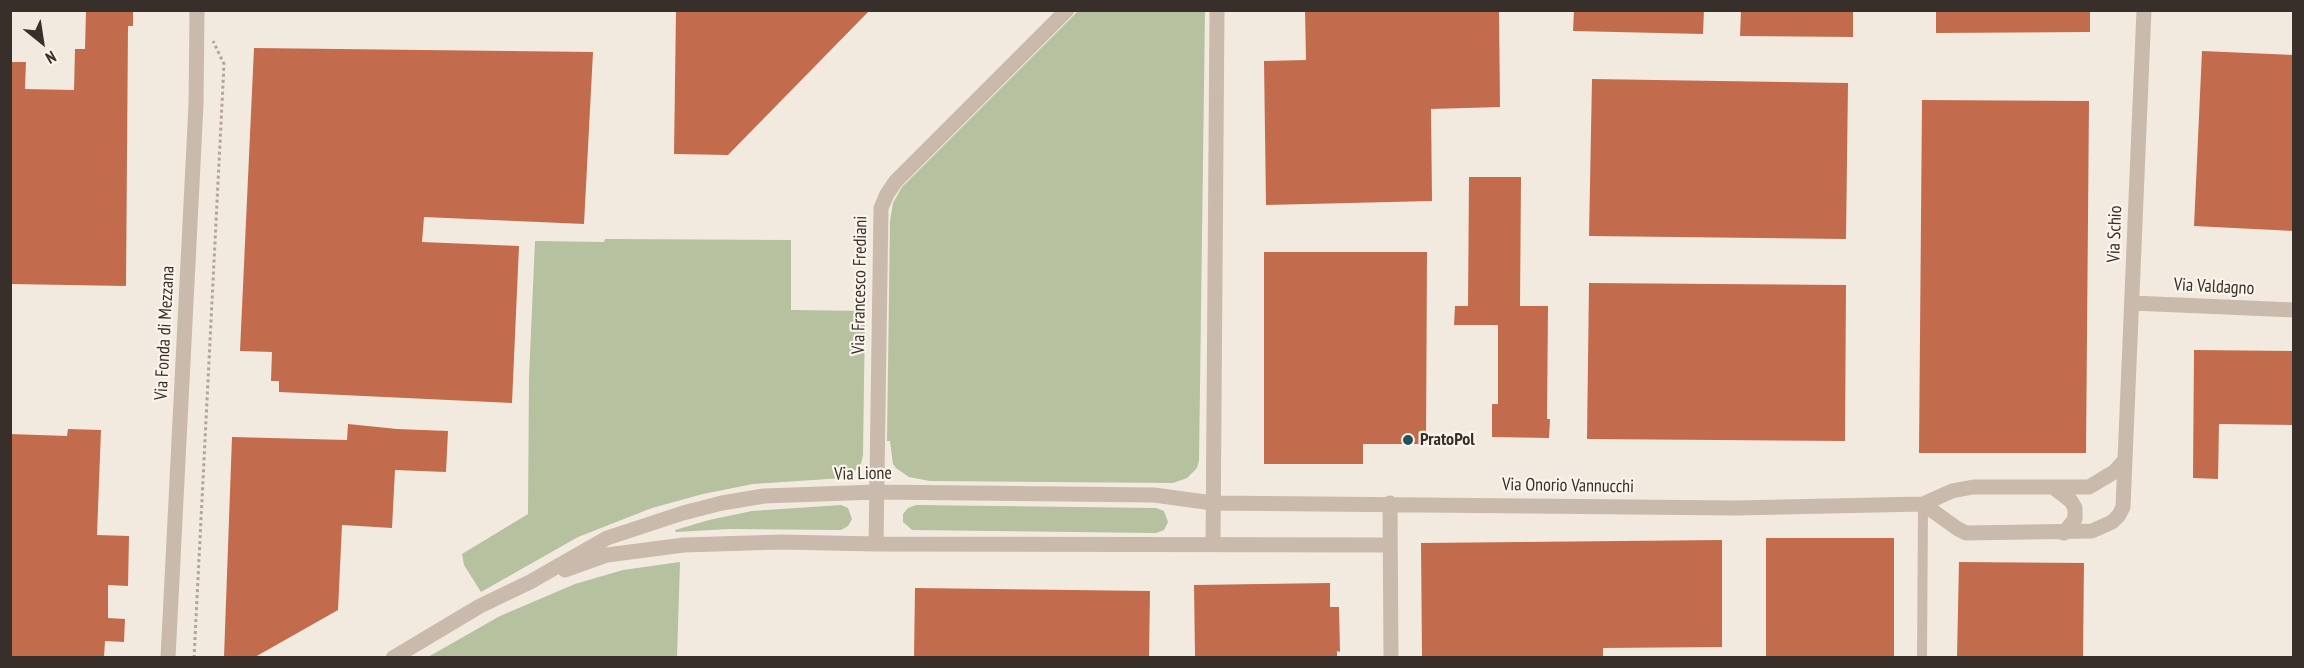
<!DOCTYPE html>
<html>
<head>
<meta charset="utf-8">
<style>
	body { margin:0 }
	#map { position:relative; width:2304px; height:668px; overflow:hidden; background:#f2eadf; font-family:"PT Sans Narrow",sans-serif }
	canvas { display:block }
	.frame { position:absolute; inset:0; border:12px solid #382f2a; pointer-events:none }
	.north { position:absolute; left:12px; top:12px; width:60px; height:60px; -webkit-text-stroke:4px #faf4ec; paint-order:stroke; rotate:150deg; font-size:16px; font-weight:700; line-height:24px; text-align:center; color:#382f2a }
	.north::after { content:''; display:block; margin:auto; width:21px; height:27px; background:#382f2a; clip-path:polygon(50% 0,100% 100%,50% 72%,0 100%) }
</style>
</head>
<body>
<div id="map">
<canvas width="2304" height="668"></canvas>
<div class="frame"></div>
<div class="north">N</div>
</div>
<script>
const g = document.querySelector('canvas').getContext('2d');
g.lineJoin = 'round';
function paint(path, color) {
  g.fillStyle = color;
  g.fill(path, 'evenodd');
}
function shape(rows) {
  const path = new Path2D();
  for (const r of rows) {
    path.moveTo(r[0], r[1]);
    for (let i = 2; i < r.length; i += 2) path.lineTo(r[i], r[i + 1]);
  }
  return path;
}
function trace(path, color, width, dash) {
  g.strokeStyle = color;
  g.lineWidth = width;
  g.lineCap = dash ? 'butt' : 'round';
  g.setLineDash(dash || []);
  g.stroke(path);
}
function write(font, color, halo, rows, align = 'center') {
  g.font = font + ' "PT Sans Narrow",sans-serif';
  g.lineWidth = 4.5;
  g.setLineDash([]);
  g.textBaseline = 'middle';
  g.strokeStyle = halo;
  g.fillStyle = color;
  for (const [text, x, y, turn = 0] of rows) {
    g.save();
    g.translate(x, y);
    g.rotate((+turn || 0) * Math.PI / 180);
    g.textAlign = isNaN(turn) ? turn : align;
    if (halo) g.strokeText(text, 0, 0);
    g.fillText(text, 0, 0);
    g.restore();
  }
}
paint(shape([
	[1079,10,1205,11,1199,461,1197,468,1187,478,1173,483,930,481,909,477,896,468,893,464,890,441,887,441,890,221,893,203,902,187],
	[605,239,791,240,791,310,865,311,863,455,861,464,853,473,843,478,753,484,703,494,652,508,578,537,481,592,464,565,462,554,528,514,529,377,535,241,604,242],
	[841,505,848,508,852,519,848,526,841,530,729,529,676,532,675,530,709,520,752,511],
	[916,505,1156,508,1164,511,1168,522,1164,530,1156,533,912,530,903,522,903,514,908,508],
	[680,562,677,657,428,657,500,616,575,584,623,570]
]), '#b5c19f');
paint(shape([
	[86,10,133,10,133,26,128,26,126,286,10,284,10,62,26,62,25,89,74,90,75,49,85,49],
	[676,10,870,10,728,155,674,154],
	[1305,10,1499,10,1500,107,1431,109,1432,201,1266,205,1264,61,1306,60],
	[1574,10,1704,10,1703,34,1573,31],
	[1741,10,1853,10,1853,37,1740,36],
	[1936,10,2090,10,2090,32,1936,33],
	[254,48,593,52,584,224,424,217,422,242,519,246,512,403,279,392,279,381,271,381,272,352,240,351],
	[2202,51,2294,55,2294,231,2194,226],
	[1592,79,1848,83,1846,239,1589,236],
	[1922,100,2089,101,2086,453,1919,453],
	[1469,177,1521,177,1520,306,1548,306,1547,419,1550,419,1549,438,1492,437,1492,404,1498,404,1498,325,1454,325,1455,306,1468,306],
	[1264,252,1427,252,1426,444,1363,444,1363,464,1264,464],
	[1589,283,1846,285,1845,441,1587,439],
	[2194,350,2294,351,2294,425,2219,424,2218,479,2193,478],
	[348,424,397,429,448,431,446,472,395,470,392,528,342,525,338,610,255,657,224,657,232,437,347,440],
	[68,429,101,430,97,535,129,536,128,586,108,585,108,618,125,619,124,642,105,641,104,657,10,657,10,434,67,436],
	[1766,538,1894,538,1894,657,1766,657],
	[1722,540,1722,647,1603,648,1603,657,1422,657,1421,543],
	[1959,562,2084,563,2083,657,1957,657],
	[1330,583,1330,607,1339,607,1340,652,1337,651,1337,657,1195,657,1194,585],
	[915,588,1150,591,1149,657,914,657]
]), '#c26c4d');
trace(shape([
	[194,658,224,64,213,41]
]), '#b6a495', 3, [3, 3]);
trace(shape([
	[1922,658,1923,504]
]), '#cabaab', 10);
trace(shape([
	[2132,303,2294,310],
	[2053,487,2071,501,2075,508,2075,519,2064,533],
	[1390,503,1391,658],
	[1923,504,1958,529,1966,533,2092,531,2112,522,2119,515,2123,507,2144,10],
	[876,544,881,208,887,194,896,181,1067,10],
	[1213,544,1217,10],
	[565,570,607,555,684,545,781,542,876,544,1389,545],
	[168,658,196,105,197,10],
	[393,658,480,606,530,582,607,538,683,513,722,503,764,496,876,492,1154,495,1213,503,1736,508,1923,504,1952,491,1973,487,2089,487,2114,472,2125,460]
]), '#cabaab', 15);
for (const [x, y, r, color] of [
	[1408,440,6,"#215459"]
]) {
  const dot = new Path2D();
  dot.arc(x, y, r, 0, 2 * Math.PI);
  g.fillStyle = color;
  g.fill(dot);
  trace(dot, '#faf4ec', 2);
}
write('18px', '#382f2a', '#faf4ec', [
	["Via Schio",2115,234,-88],
	["Via Francesco Frediani",860,285,-89],
	["Via Valdagno",2214,287,3],
	["Via Fonda di Mezzana",165,333,-87],
	["Via Lione",863,474,-1],
	["Via Onorio Vannucchi",1568,486,1]
]);
write('bold 18px', '#382f2a', '#faf4ec', [
	["PratoPol",1420,440]
], 'left');
</script>
</body>
</html>
